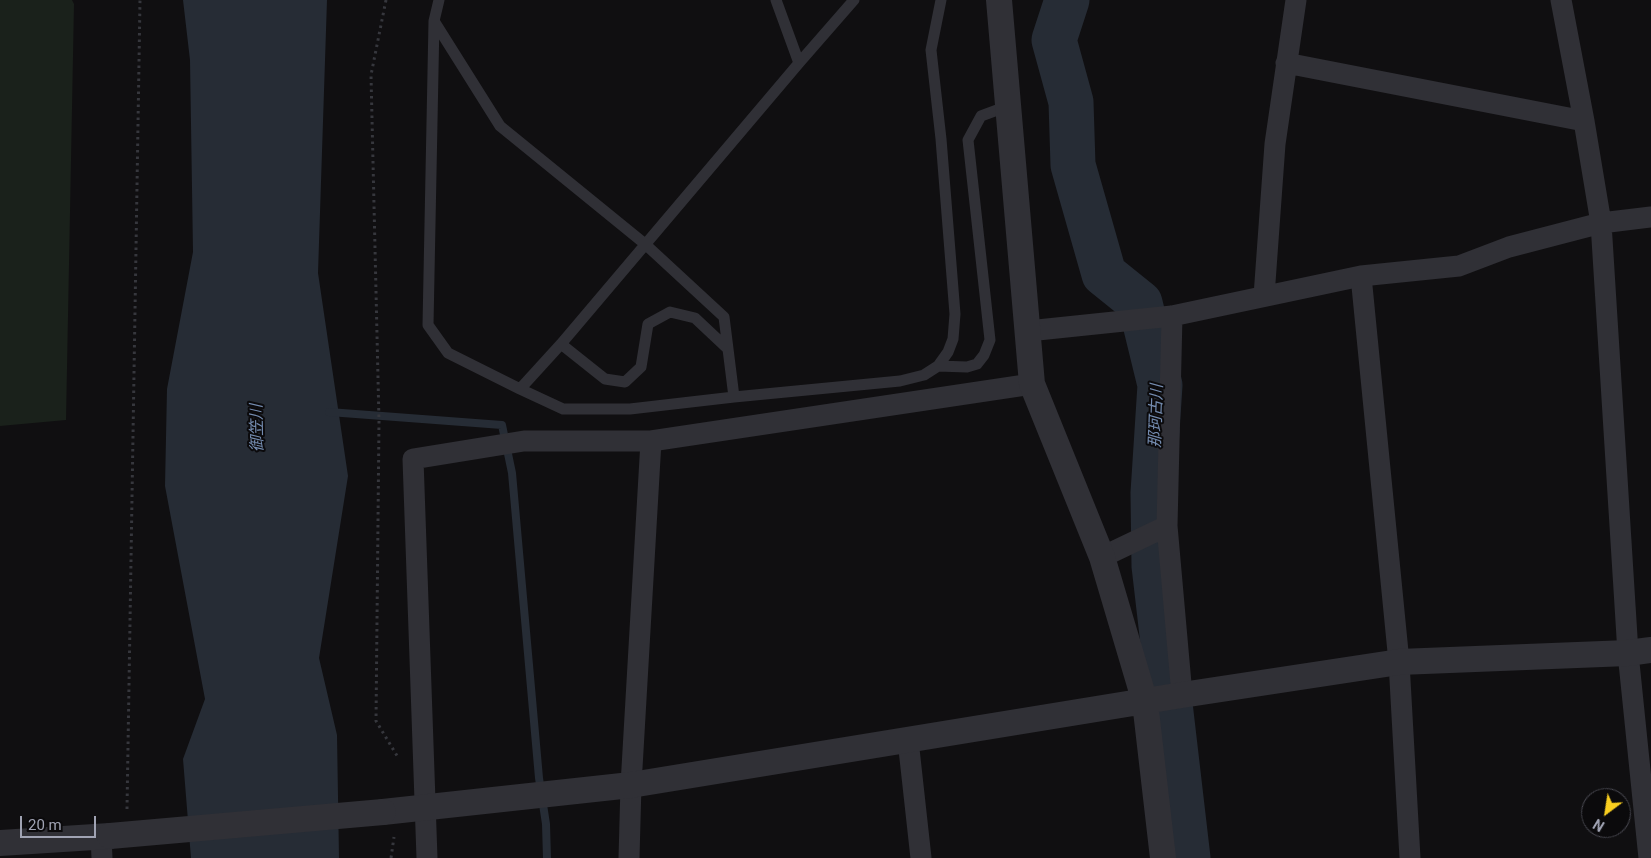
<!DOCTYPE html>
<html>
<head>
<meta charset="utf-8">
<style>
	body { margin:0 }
	#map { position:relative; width:1651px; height:858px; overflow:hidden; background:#100f11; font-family:Roboto,sans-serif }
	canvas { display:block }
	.north { position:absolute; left:1581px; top:788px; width:50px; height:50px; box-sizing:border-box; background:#0b0a0c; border:1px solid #47474f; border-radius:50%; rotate:211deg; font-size:14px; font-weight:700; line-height:20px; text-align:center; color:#a0a3b3 }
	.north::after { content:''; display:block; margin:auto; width:18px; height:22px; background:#f9ce1f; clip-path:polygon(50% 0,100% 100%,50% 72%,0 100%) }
	.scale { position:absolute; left:20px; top:816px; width:76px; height:22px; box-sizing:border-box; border:2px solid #a0a3b3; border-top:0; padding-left:6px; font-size:15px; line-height:18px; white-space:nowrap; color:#a0a3b3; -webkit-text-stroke:4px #0b0a0c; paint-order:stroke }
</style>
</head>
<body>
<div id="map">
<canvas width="1651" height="858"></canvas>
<div class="north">N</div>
<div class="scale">20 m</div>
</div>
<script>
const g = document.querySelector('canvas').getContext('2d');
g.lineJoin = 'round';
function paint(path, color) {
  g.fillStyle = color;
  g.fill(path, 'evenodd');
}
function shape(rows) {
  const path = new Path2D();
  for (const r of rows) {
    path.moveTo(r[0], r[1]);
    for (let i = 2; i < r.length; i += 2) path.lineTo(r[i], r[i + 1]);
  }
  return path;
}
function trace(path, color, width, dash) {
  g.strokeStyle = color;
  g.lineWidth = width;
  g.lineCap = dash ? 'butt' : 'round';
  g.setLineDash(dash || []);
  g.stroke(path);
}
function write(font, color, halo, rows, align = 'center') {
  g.font = font + ' Roboto,"Noto Sans JP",sans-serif';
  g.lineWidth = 4;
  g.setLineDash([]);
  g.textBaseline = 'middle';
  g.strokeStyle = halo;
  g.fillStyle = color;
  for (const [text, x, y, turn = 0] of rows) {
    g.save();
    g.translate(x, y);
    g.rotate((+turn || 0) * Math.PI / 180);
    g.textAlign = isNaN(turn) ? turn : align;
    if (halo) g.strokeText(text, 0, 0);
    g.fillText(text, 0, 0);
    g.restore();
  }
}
paint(shape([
	[0,0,72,0,74,4,66,420,0,426]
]), '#1a211b');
paint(shape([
	[183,0,327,0,318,273,348,476,319,658,337,735,339,858,191,858,183,759,205,699,165,486,167,389,193,252,190,60]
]), '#262c35');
trace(shape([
	[329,412,502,425,512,473,539,778,546,824,547,858]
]), '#262c35', 8);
trace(shape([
	[1067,0,1054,40,1071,102,1073,165,1104,274,1140,303,1160,385,1153,493,1154,566,1188,858]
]), '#262c35', 45);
trace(shape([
	[386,0,371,75,379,421,376,721,399,759],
	[127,809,140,0],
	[391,858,394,837]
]), '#36373d', 3, [2.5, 4]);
trace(shape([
	[439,0,434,21,428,325,448,353,520,389,563,409,630,409,734,397,900,381,924,375,938,366,948,352,953,339,955,314,941,139,931,50,941,0],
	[776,0,799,63],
	[434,21,500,126,645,244,724,317,734,397],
	[561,344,605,379,625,382,641,367,648,324,670,312,695,318,728,349],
	[938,366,967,367,977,364,984,355,990,340,968,140,981,116,1008,106],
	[520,389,561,344,799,63,854,0]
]), '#303036', 11);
trace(shape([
	[1561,0,1584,121,1601,223,1628,653,1649,858],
	[1286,63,1584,121],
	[1361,276,1399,662,1410,858],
	[1264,296,1275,144,1296,0],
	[1172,316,1167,526,1182,695],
	[1028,331,1172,316,1361,276,1459,266,1509,247,1601,223,1651,217],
	[1102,557,1167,526],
	[908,740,921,858],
	[101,837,102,858],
	[427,858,413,459,524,441,651,441,1032,384],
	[629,858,631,785,651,441]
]), '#303036', 21);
trace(shape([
	[999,0,1032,384,1102,557,1145,702,1163,858],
	[383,812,631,785,1182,695,1399,662,1628,653,1651,650],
	[0,843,110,836]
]), '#303036', 26);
trace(shape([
	[110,836,383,812]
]), '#303036', 26);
write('italic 16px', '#748cb0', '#0b0a0c', [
	["那珂古川",1157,416,-88],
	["御笠川",258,428,-91]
]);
</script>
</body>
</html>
